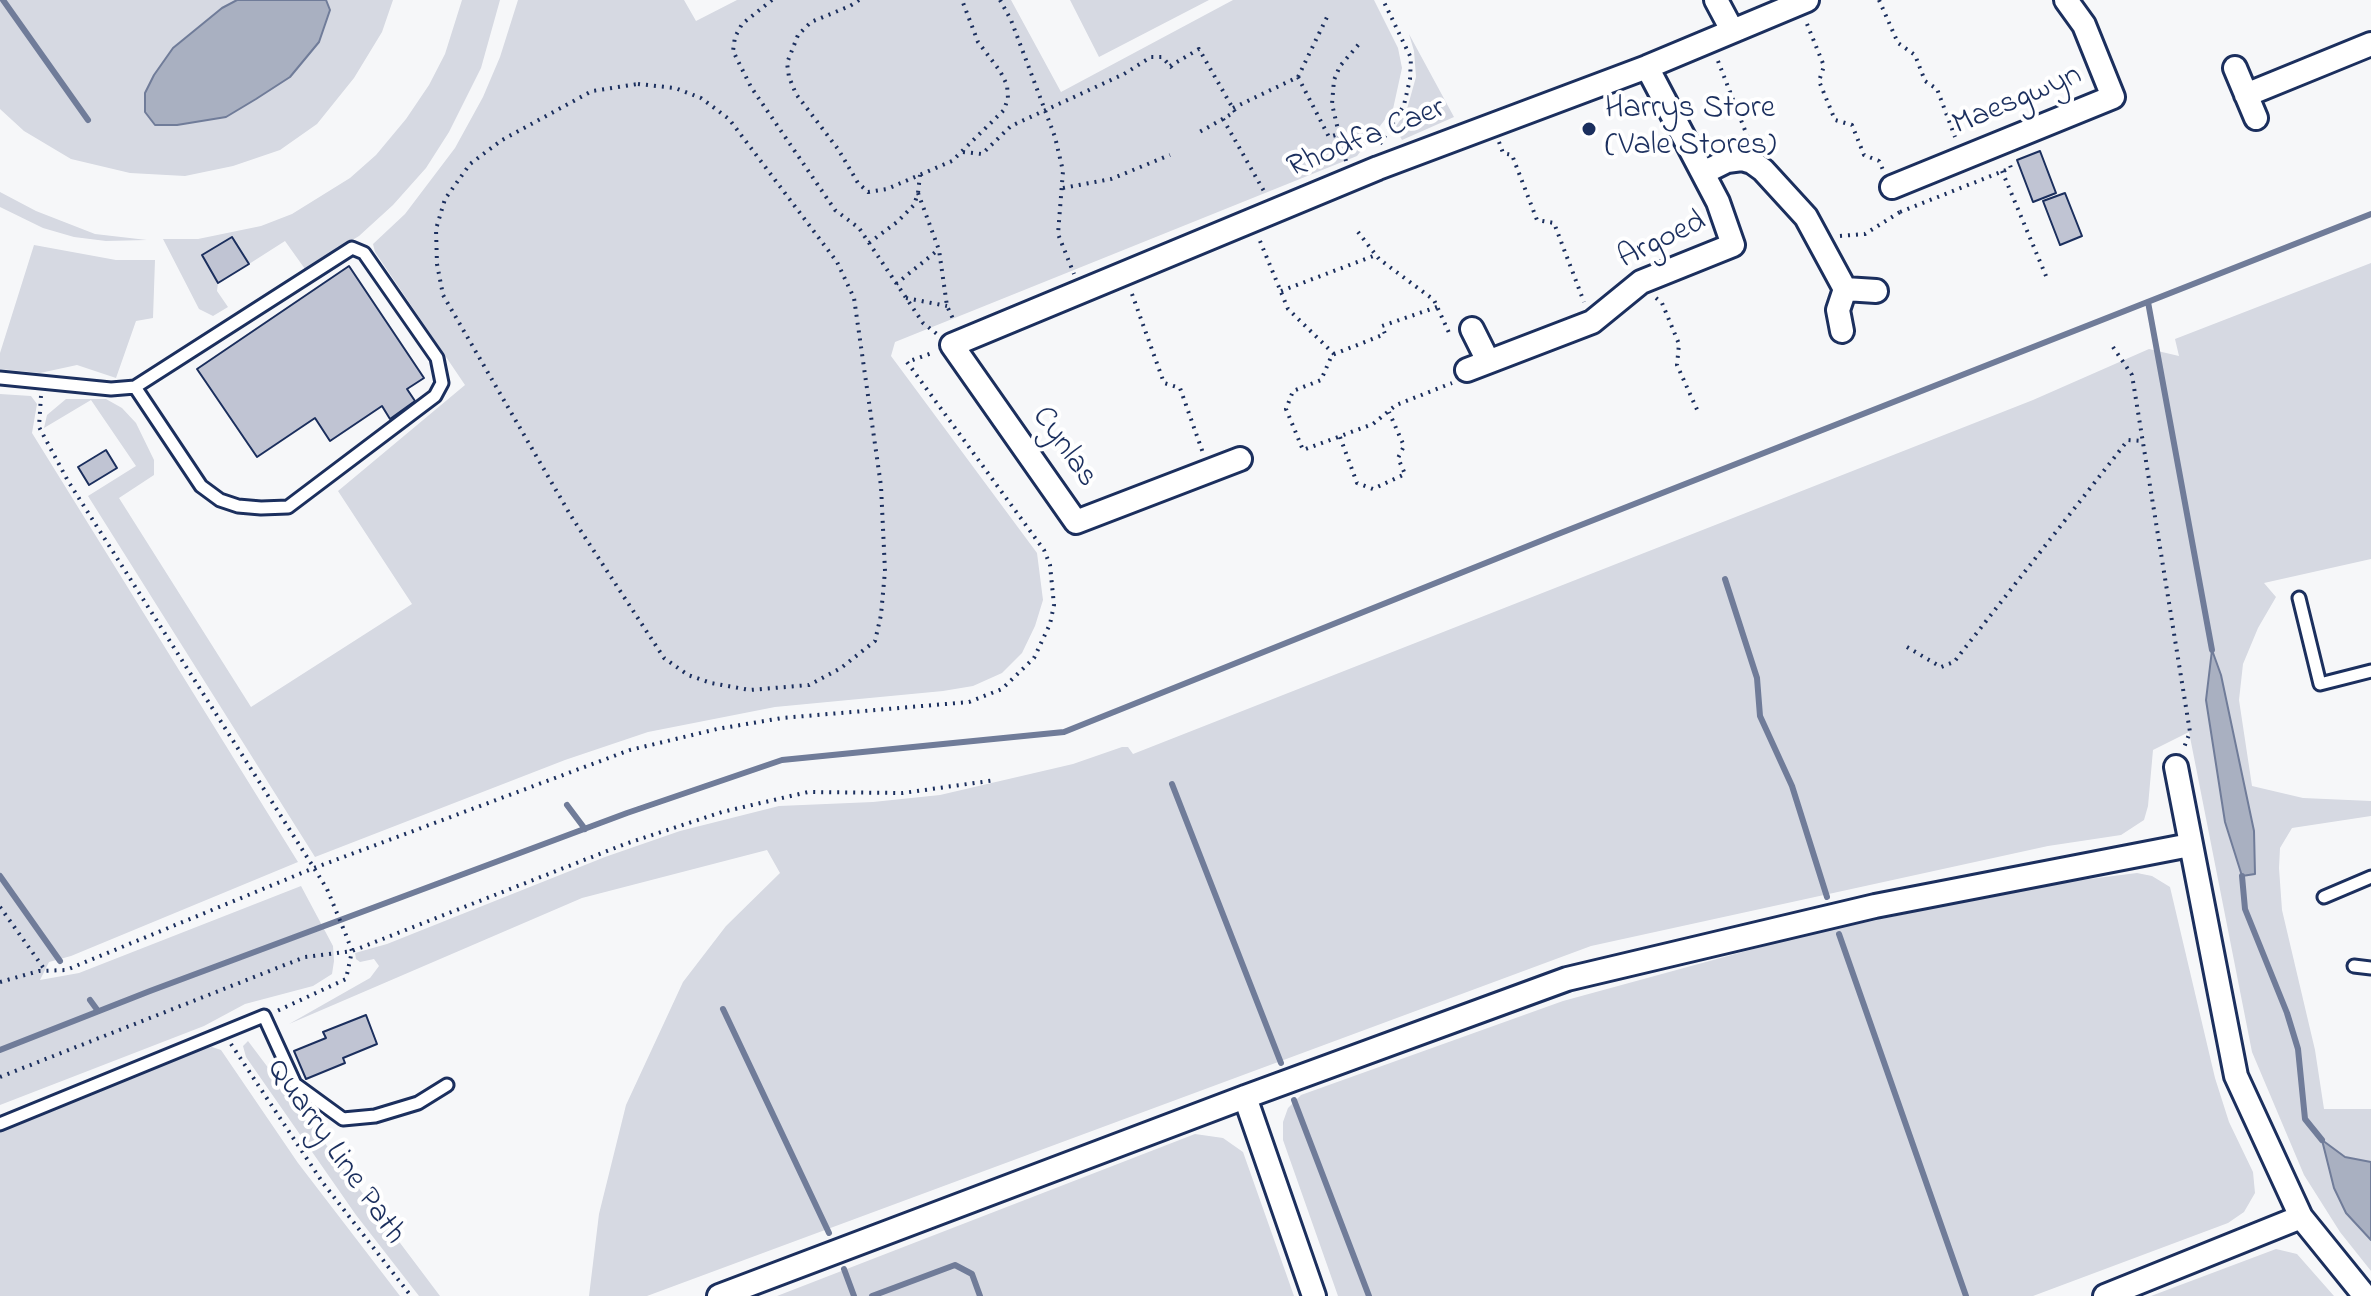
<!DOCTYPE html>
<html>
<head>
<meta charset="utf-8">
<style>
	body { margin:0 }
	canvas { display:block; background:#f6f7f9 }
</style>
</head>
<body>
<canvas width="2371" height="1296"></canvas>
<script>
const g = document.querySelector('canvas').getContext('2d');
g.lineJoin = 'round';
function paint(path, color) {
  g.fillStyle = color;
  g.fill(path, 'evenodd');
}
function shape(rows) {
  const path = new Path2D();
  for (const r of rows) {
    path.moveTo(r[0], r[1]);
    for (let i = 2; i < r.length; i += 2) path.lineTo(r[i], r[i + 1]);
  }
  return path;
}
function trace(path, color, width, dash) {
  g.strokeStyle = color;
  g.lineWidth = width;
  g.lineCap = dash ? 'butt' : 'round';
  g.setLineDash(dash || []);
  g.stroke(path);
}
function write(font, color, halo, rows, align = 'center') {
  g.font = font + ' "Indie Flower",sans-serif';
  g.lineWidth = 8;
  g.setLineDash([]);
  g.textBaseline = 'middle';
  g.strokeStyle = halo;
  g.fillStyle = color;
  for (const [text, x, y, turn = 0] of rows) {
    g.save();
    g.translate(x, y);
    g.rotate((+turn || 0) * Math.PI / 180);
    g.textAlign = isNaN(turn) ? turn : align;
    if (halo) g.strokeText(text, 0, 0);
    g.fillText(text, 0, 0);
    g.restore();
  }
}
paint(shape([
	[0,0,393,0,382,32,354,78,317,124,280,150,233,166,185,176,130,173,71,159,24,131,0,109],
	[462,0,500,0,481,68,449,132,426,168,393,205,359,236,305,269,285,241,249,264,232,237,202,255,218,283,217,291,228,307,213,316,199,309,163,239,198,239,261,226,292,214,350,178,376,155,406,119,429,85,445,54],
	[518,0,684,0,696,21,737,0,1011,0,1061,92,1233,0,1374,0,1398,48,1402,68,1393,109,1357,156,895,342,891,356,1037,553,1043,600,1035,626,1022,653,1002,673,973,686,943,691,775,707,648,732,565,760,315,857,88,496,136,466,91,400,44,428,47,415,66,399,106,399,122,408,136,423,154,460,154,475,119,498,251,707,412,604,338,491,465,385,375,252,373,244,405,214,455,148,483,97,500,57],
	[1070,0,1209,0,1099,57],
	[1409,34,1454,117,1402,140,1395,128,1407,109,1416,77,1414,51],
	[0,192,36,211,95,234,147,240,106,241,74,237,43,228,0,207],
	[34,245,116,260,155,260,153,318,136,321,116,378,77,365,40,373,0,369,0,353],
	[2371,263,2371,559,2264,583,2276,597,2258,628,2243,664,2239,700,2252,786,2303,798,2371,801,2371,816,2292,828,2280,848,2279,868,2282,910,2315,1050,2324,1109,2371,1109,2371,1271,2340,1232,2304,1175,2252,1052,2189,732,2153,750,2148,806,2144,820,2121,835,2048,846,1591,946,647,1296,589,1296,599,1214,626,1105,683,982,726,926,780,873,767,850,582,898,289,1024,370,978,379,966,374,959,360,962,356,959,355,953,387,944,605,857,680,831,779,806,873,802,940,795,1073,764,1122,747,1128,747,1133,754,2033,400,2149,349,2179,356,2175,339],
	[0,394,31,396,37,404,32,433,298,862,71,956,49,962,40,980,79,973,301,886,333,946,334,961,332,974,313,986,245,1004,204,1026,0,1105],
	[2137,873,2152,876,2170,887,2215,1078,2229,1122,2253,1172,2255,1193,2244,1212,2228,1223,2033,1296,1338,1296,1283,1140,1283,1122,1288,1108,1301,1095,1563,1001,1801,936,2042,885],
	[248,1041,440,1296,419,1296,356,1215,246,1057,243,1046],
	[212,1047,221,1050,298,1163,400,1296,0,1296,0,1132,196,1051],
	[1195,1134,1223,1138,1243,1152,1294,1296,777,1296],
	[2276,1249,2297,1254,2334,1296,2151,1296]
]), '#d6d9e2');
const water = shape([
	[237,0,326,0,330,10,319,42,290,77,256,99,226,117,177,125,155,125,145,112,145,93,154,75,173,48,222,8,237,0],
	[2212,650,2221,675,2254,831,2255,874,2242,876,2225,822,2206,700,2212,650],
	[2322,1140,2345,1157,2371,1162,2371,1240,2346,1213,2334,1188,2322,1140]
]);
paint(water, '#a9b0c1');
trace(water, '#707c99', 2);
trace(shape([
	[3,0,88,120],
	[2148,302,2212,650],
	[1725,579,1757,678,1760,716,1792,786,1827,897],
	[1172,784,1281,1063],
	[567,805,585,829],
	[0,876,60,961],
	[2242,876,2245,909,2287,1013,2298,1049,2305,1119,2322,1140],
	[1839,934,1966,1296],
	[90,1000,98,1011],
	[723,1009,829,1233],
	[0,1050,150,991,627,813,782,760,1064,732,1553,536,2371,214],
	[1294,1100,1369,1296],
	[844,1269,854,1296],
	[872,1296,955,1265,972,1274,980,1296]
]), '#707c99', 6);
const building = shape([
	[2040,151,2056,193,2033,202,2017,160,2040,151],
	[2065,193,2082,236,2060,245,2043,201,2065,193],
	[232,237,249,264,218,283,202,255,232,237],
	[349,266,424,378,407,389,415,401,390,419,382,406,330,441,315,418,257,457,197,369,349,266],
	[106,450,117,468,89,485,78,467,106,450],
	[366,1015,377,1044,343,1058,345,1063,306,1079,294,1051,326,1038,323,1032,366,1015]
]);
paint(building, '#c0c4d3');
trace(building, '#1b2f5e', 2);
const lane = shape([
	[0,378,111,389,135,387,352,248,364,253,437,358,442,383,435,396,288,507,261,508,238,506,220,500,201,486,135,387],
	[2299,598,2320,684,2371,671],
	[2324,897,2371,877],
	[2354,966,2371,968],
	[0,1124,264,1016,295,1084,343,1119,375,1116,418,1103,447,1085]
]);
const street = shape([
	[1716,0,1732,30],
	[2235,68,2256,118],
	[2246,95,2371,44],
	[1703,173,1727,161,1742,159,1752,162,1763,170,1806,217,1845,289,1838,310,1842,331],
	[1892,187,2113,97,2084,25,2066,0],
	[1845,289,1876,291],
	[1472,329,1488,361],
	[1467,370,1592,322,1641,282,1733,245,1718,202,1647,67],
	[1240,459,1076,522,952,345,1378,168,1647,67,1807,0],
	[2176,767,2236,1076,2301,1217,2365,1296],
	[1245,1097,1314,1296],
	[719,1296,1245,1097,1567,979,1875,906,2190,845],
	[2105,1296,2301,1217]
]);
trace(lane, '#1b2f5e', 17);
trace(street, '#1b2f5e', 28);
trace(shape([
	[772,0,742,24,735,37,733,51,751,87,835,210,859,228,923,323,937,334],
	[859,0,850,6,811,22,798,35,787,63,789,77,796,94,838,149,858,183,868,192,887,189,952,161,1004,110,1008,98,1007,85,1000,71,978,42,962,0],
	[1000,0,1011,20,1055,137,1063,171,1058,234,1074,274],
	[1879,0,1898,43,1915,55,1925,81,1937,89,1955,137],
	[1807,24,1824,66,1819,81,1835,120,1852,125,1864,155,1879,161,1883,170],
	[1718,61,1748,138],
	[1170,66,1199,49,1235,112,1196,134],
	[1298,77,1328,15],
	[638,84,675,88,701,98,729,119,837,262,854,298,881,486,885,571,881,615,875,641,841,668,809,685,750,690,711,683,688,675,664,658,571,516,443,295,437,264,436,229,445,199,470,164,502,140,592,91,638,84],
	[1233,108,1298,77,1329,137,1339,134,1346,161],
	[1223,119,1265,193],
	[1339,134,1332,104,1334,80,1340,66,1359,44],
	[1499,142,1503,153,1512,155,1537,220,1554,223,1584,302],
	[1380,144,1404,105,1410,79,1411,58,1383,0],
	[963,152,982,154,1011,126,1124,74,1151,57,1162,57,1172,68],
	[2002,171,2046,276],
	[1063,188,1111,179,1170,155],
	[918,193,939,250,947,306,954,321],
	[1900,212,2011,168,2009,162],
	[1358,232,1379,259,1434,300,1450,335],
	[1840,236,1865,234,1900,212,1899,208],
	[1260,241,1288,309,1334,354],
	[869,243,897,222,914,205,918,193,920,175],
	[896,284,938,250],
	[1281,291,1376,255],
	[1132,294,1164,383,1180,388,1203,453],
	[906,298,947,306],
	[1656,298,1662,303,1679,344,1677,365,1699,414],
	[1437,307,1382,326,1385,334,1332,355,1321,380,1293,391,1286,409,1303,450,1373,424,1396,405,1452,383],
	[2113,347,2132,375,2190,732,2183,750],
	[41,396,39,427,68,481,314,868,327,889,346,935,352,951,346,979,277,1011],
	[1340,437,1357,483,1373,489,1405,474,1398,458,1404,446,1389,412],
	[1907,647,1941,667,1954,662,2128,440,2142,441],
	[0,907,45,970],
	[0,982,39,971,66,970,314,868,630,750,717,729,782,718,969,702,1002,689,1034,658,1050,624,1054,605,1050,565,1044,550,907,362,932,353],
	[231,1044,323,1183,411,1296],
	[0,1077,305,957,352,951,625,844,722,812,808,792,903,793,996,780]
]), '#1b2f5e', 4, [2, 6]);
trace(lane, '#fff', 11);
trace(street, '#fff', 22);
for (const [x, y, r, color] of [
	[1589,129,8,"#1b2f5e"]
]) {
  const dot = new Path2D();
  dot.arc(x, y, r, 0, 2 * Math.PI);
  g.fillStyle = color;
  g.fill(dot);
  trace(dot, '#fff', 3);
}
write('32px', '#1b2f5e', '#fff', [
	["Maesgwyn",2018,102,-23],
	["Rhodfa Caer",1367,140,-22],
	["Argoed",1663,242,-26],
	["Cynlas",1063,448,55],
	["Quarry Line Path",334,1153,55]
]);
write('32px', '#1b2f5e', '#fff', [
	["Harrys Store",1605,111],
	["(Vale Stores)",1605,148]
], 'left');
</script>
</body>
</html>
